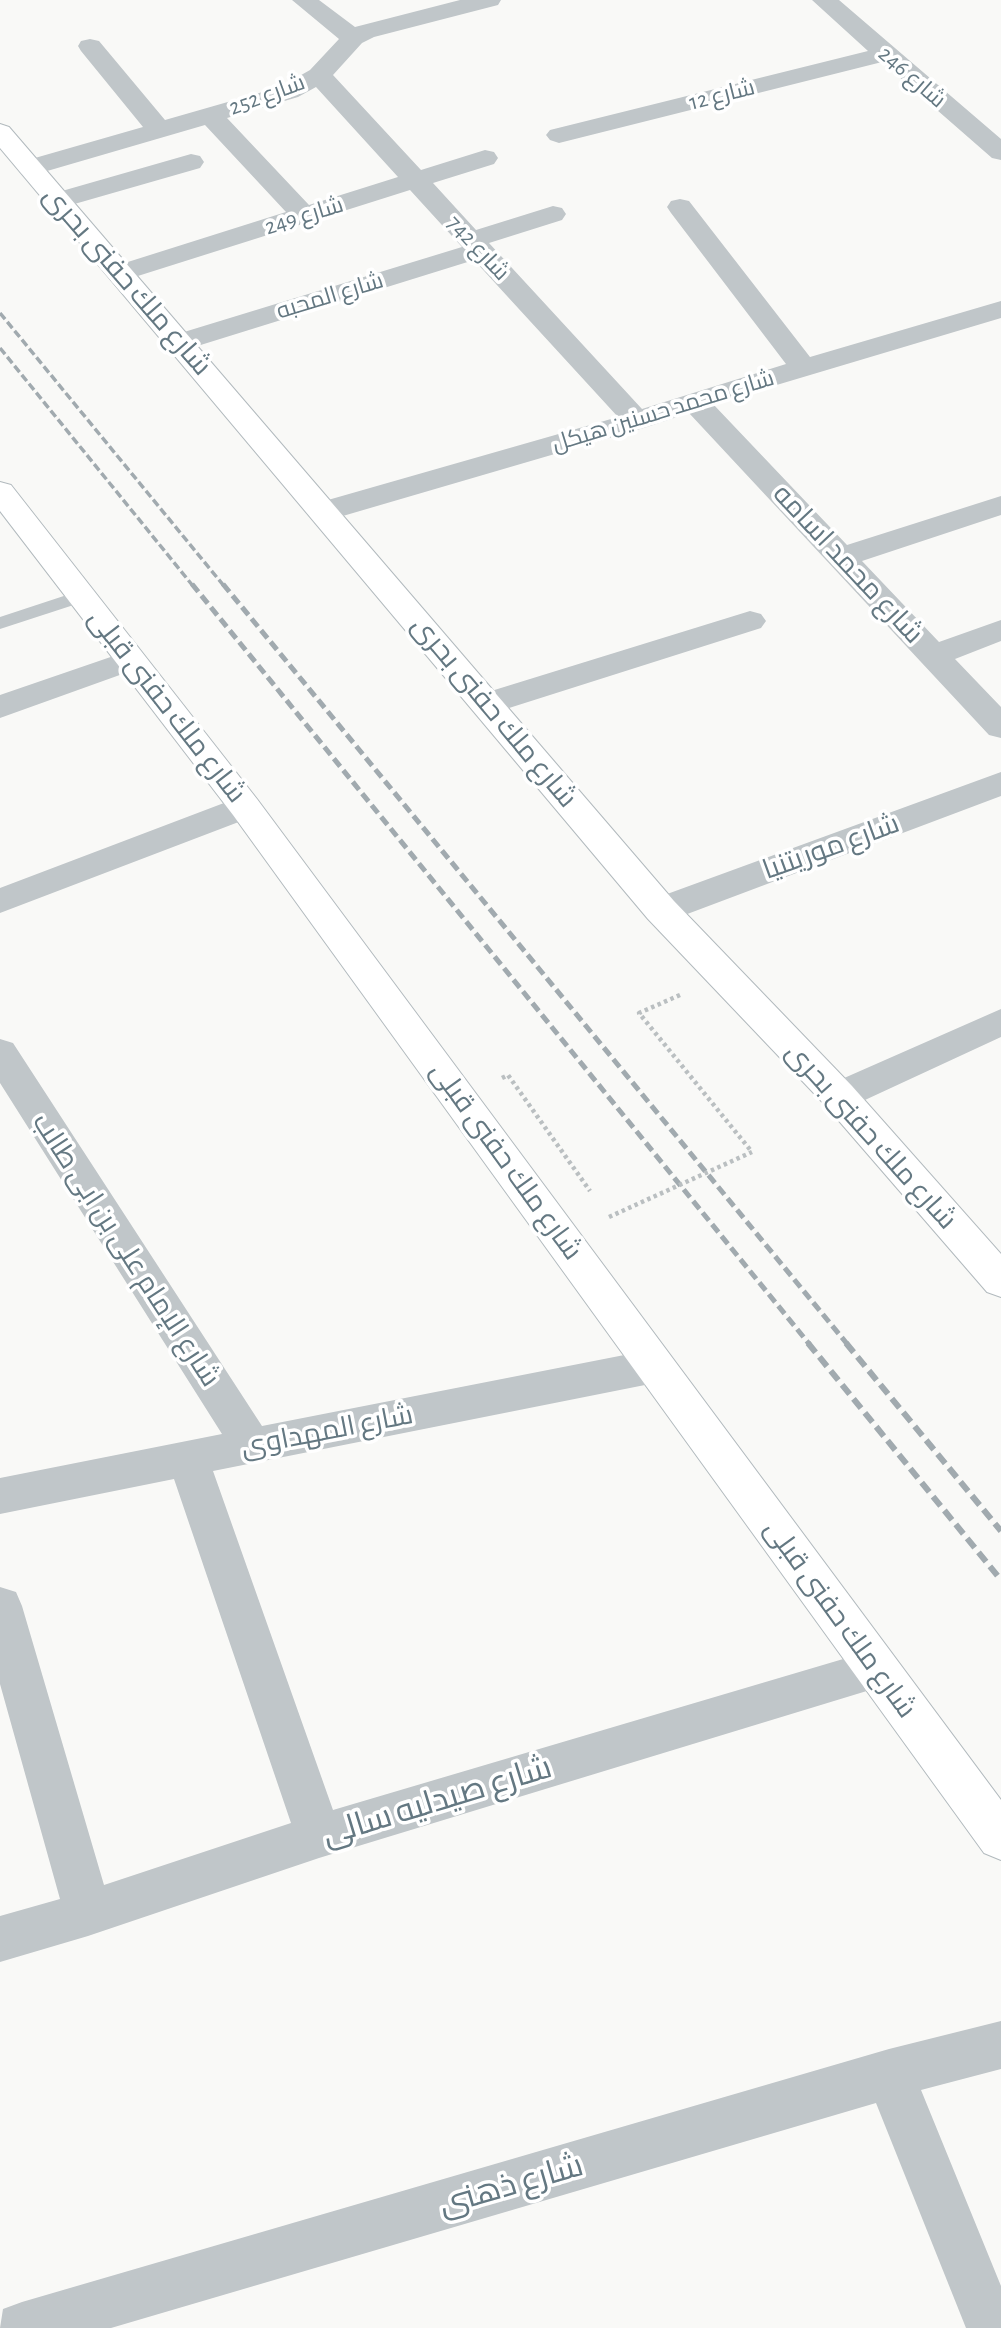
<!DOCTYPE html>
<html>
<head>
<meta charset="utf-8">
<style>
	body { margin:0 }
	canvas { display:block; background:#f9f9f7 }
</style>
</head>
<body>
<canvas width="1001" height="2328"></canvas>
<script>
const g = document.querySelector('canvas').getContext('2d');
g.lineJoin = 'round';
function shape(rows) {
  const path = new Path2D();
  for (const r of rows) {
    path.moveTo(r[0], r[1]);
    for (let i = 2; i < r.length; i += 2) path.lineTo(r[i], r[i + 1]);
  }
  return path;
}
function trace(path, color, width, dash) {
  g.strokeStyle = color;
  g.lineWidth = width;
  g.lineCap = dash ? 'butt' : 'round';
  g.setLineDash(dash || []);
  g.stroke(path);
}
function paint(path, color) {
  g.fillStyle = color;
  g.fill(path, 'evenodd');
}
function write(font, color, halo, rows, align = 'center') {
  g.font = font + ' "Alegreya Sans",Cairo,sans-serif';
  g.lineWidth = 7;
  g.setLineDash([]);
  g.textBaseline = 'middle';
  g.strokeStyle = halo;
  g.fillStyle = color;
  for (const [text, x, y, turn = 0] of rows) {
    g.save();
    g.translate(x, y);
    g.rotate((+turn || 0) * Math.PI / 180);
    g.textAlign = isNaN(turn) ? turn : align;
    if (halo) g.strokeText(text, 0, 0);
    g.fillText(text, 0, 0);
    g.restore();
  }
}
const secondary = shape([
	[0,124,9,127,674,901,852,1086,1001,1254,1001,1297,987,1292,826,1106,648,919,0,148,0,124],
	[0,482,11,485,257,799,1001,1800,1001,1860,984,1853,233,815,0,511,0,482]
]);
trace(secondary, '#b2babe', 2);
trace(shape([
	[680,995,639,1013,752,1152],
	[502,1078,508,1075,590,1191]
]), '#babfc1', 4.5, [3.5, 3.5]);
paint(shape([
	[82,590,89,592,91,596,89,600,0,629,0,617,82,590]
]), '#c0c6c9');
paint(shape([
	[292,0,319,0,355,27,460,0,501,0,498,5,374,37,362,43,333,75,421,170,485,150,494,152,498,158,494,164,433,183,476,230,553,206,562,208,566,214,562,220,489,243,642,409,786,364,671,213,667,207,671,201,680,199,689,201,810,357,1001,301,1001,318,713,404,847,545,1001,496,1001,515,862,561,939,642,1001,620,1001,641,955,659,1001,707,1001,738,989,735,689,413,647,427,336,518,325,520,314,518,310,511,314,504,618,417,474,260,191,348,181,351,171,348,167,342,171,336,462,247,410,190,122,281,112,279,108,273,112,267,286,212,205,125,30,176,21,174,17,168,21,162,143,127,81,51,78,46,81,41,90,39,99,41,165,120,280,87,310,70,339,39,292,0],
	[316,87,398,177,309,205,227,118,298,97,316,87],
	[812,0,839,0,1001,139,1001,160,992,158,882,62,559,143,550,140,546,135,550,130,868,51,812,0],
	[191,154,200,156,204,162,200,168,57,209,48,207,44,201,48,195,191,154],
	[750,611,761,614,766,621,761,628,487,715,475,712,471,704,475,696,750,611],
	[131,650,142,653,147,660,142,667,0,718,0,695,131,650],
	[1001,772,1001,796,674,919,661,922,648,919,643,910,648,901,1001,772],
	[245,795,257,799,262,807,257,815,0,913,0,888,245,795],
	[1001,1009,1001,1037,852,1106,839,1110,826,1106,820,1096,826,1086,1001,1009],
	[0,1039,13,1043,262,1426,655,1349,669,1354,675,1366,669,1378,655,1383,213,1471,333,1810,877,1649,893,1655,899,1669,893,1683,319,1858,88,1936,0,1962,0,1916,60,1899,0,1684,0,1587,16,1592,22,1606,104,1885,291,1823,174,1479,0,1514,0,1478,222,1434,0,1083,0,1039],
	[1001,2021,1001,2069,921,2090,1001,2286,1001,2328,966,2328,876,2103,111,2328,0,2328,3,2309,22,2302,889,2049,1001,2021]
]), '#c0c6c9');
paint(secondary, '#fff');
trace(shape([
	[0,313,224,586],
	[0,348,193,586]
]), '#a1aaaf', 3.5, [8, 3.5]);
trace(shape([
	[192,584,810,1345],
	[223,584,848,1345]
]), '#a1aaaf', 5, [10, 5]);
trace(shape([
	[808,1343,1001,1580],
	[846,1343,1001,1531]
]), '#a1aaaf', 6, [12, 6]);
trace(shape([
	[609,1217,752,1152]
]), '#babfc1', 4.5, [3.5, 3.5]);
write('23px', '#647882', '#fff', [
	["شارع 246",912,77,41],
	["شارع 252",267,95,-20],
	["شارع 12",722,95,-14],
	["شارع 249",304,216,-17],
	["شارع 742",478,248,47],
	["شارع المحبه",330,296,-17],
	["شارع محمد حسنين هيكل",663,411,-17]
]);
write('28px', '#647882', '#fff', [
	["شارع ملك حفنى بحرى",127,281,49],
	["شارع محمد اسامه",848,564,47],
	["شارع ملك حفنى قبلى",167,706,52],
	["شارع ملك حفنى بحرى",494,712,50],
	["شارع موريتنيا",831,847,-20],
	["شارع ملك حفنى بحرى",871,1136,48],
	["شارع ملك حفنى قبلى",506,1161,54],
	["شارع الإمام على بن ابى طالب",126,1250,57],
	["شارع المهداوى",327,1431,-11],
	["شارع ملك حفنى قبلى",840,1619,54]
]);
write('33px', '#647882', '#fff', [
	["شارع صيدليه سالى",437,1801,-17],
	["شارع ذهنى",511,2185,-16]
]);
</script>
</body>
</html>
